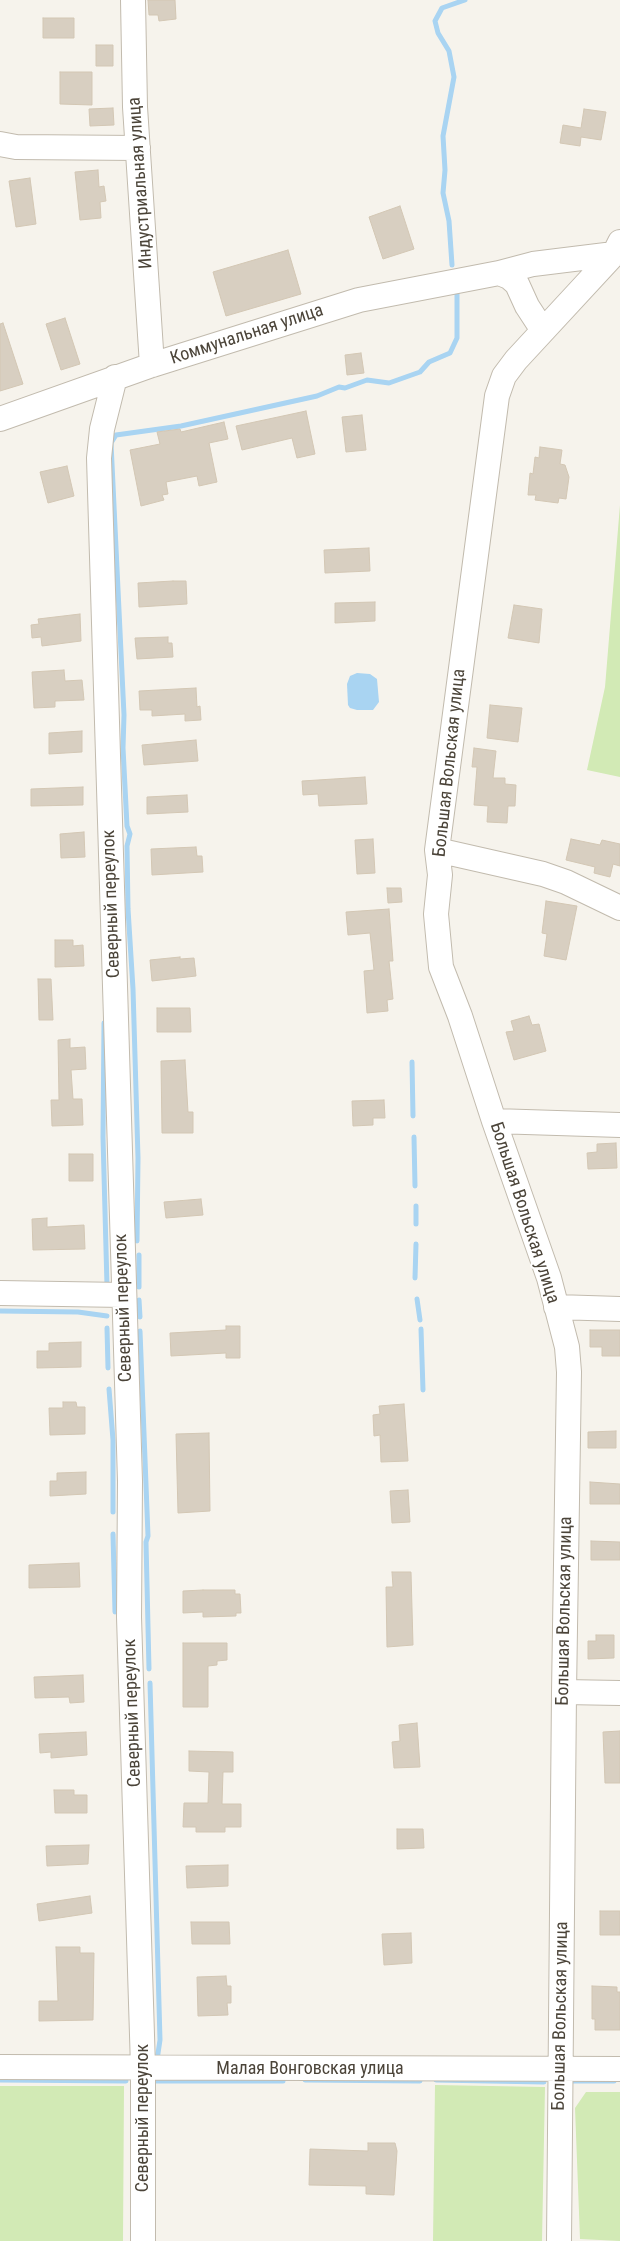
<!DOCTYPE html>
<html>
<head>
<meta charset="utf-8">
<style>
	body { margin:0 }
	canvas { display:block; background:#f6f3ec }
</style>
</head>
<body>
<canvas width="620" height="2241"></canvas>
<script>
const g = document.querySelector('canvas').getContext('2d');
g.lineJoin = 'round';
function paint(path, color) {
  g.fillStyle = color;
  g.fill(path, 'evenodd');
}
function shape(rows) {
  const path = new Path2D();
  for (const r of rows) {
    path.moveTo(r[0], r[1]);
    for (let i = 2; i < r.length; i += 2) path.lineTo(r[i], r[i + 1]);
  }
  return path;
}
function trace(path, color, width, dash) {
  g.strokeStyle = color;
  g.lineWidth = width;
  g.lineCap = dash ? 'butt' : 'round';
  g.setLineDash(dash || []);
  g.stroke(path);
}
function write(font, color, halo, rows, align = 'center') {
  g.font = font + ' "Roboto Condensed",sans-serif';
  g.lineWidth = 4;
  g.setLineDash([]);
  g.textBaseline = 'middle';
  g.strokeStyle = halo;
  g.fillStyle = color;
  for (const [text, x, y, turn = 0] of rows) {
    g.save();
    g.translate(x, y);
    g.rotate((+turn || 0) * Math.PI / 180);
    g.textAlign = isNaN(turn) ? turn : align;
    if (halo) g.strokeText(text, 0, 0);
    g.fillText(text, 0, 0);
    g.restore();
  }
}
paint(shape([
	[620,505,620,777,587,770,605,687],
	[435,2085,545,2087,542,2241,433,2241],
	[0,2086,124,2086,123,2241,0,2241],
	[586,2092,620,2092,620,2241,580,2239,575,2108]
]), '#d2eab5');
paint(shape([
	[357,673,370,674,377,679,379,702,373,710,357,710,350,708,348,705,347,684,350,676]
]), '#a9d4f2');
trace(shape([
	[452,265,449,221,443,193,445,170,443,136,454,77,449,51,438,33,435,21,442,8,465,0],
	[104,1023,103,1137,107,1286],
	[412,1062,413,1116],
	[414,1137,415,1186],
	[416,1206,416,1224],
	[137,1241,138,1158,133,989,128,909,127,846,130,834,127,826,123,748,124,715,111,443,116,435,181,426,317,396,339,387,345,388,367,380,389,383,420,372,429,362,450,353,457,338,457,293],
	[415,1278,416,1244],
	[139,1287,139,1255],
	[417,1299,420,1320],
	[139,1300,140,1317],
	[0,1311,78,1312,107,1316],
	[107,1328,108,1368],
	[421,1329,423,1390],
	[140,1331,148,1536,146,1542,149,1669],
	[109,1389,113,1440,113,1512],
	[113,1534,115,1612],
	[150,1683,160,2040,157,2060],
	[0,2080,126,2081],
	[305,2080,420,2081],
	[436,2080,544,2082],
	[155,2081,283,2081],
	[568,2081,614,2081]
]), '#a9d4f2', 5);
const building = shape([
	[148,0,175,0,176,19,159,21,158,15,149,15,148,0],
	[43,18,74,18,74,38,43,38,43,18],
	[96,45,113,45,113,66,96,66,96,45],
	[60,72,92,72,92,105,60,104,60,72],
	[113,108,114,125,90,126,89,109,113,108],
	[584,109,606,112,601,140,581,137,580,146,560,143,563,125,581,128,584,109],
	[98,170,99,187,104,186,106,201,100,202,101,218,80,220,75,172,98,170],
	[30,178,36,224,16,227,9,181,30,178],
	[400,206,414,249,383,259,369,217,400,206],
	[288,250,301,294,226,316,213,272,288,250],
	[65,318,80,364,61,370,46,324,65,318],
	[3,323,23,384,0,391,0,324,3,323],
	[361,353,364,373,347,375,345,355,361,353],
	[306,411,315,454,297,458,292,438,242,450,236,426,306,411],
	[362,415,366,450,346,452,342,417,362,415],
	[224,422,228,439,209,443,217,482,199,486,197,476,166,482,168,494,162,495,164,500,141,506,130,450,160,444,157,432,180,429,181,432,224,422],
	[540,447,562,450,560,464,565,465,569,477,566,499,559,498,558,503,535,500,536,495,528,495,530,473,533,474,535,457,539,458,540,447],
	[67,466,74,496,48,503,40,472,67,466],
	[369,548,370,571,325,573,324,550,369,548],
	[173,581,186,581,187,604,139,607,138,583,173,581],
	[375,602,375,621,335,623,335,603,375,602],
	[514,605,542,609,539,643,508,638,514,605],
	[80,614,81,641,42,646,41,637,32,638,31,625,39,624,38,619,80,614],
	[168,637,168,643,172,643,173,657,137,659,135,638,168,637],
	[64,670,65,681,82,680,84,700,55,701,55,707,34,708,32,672,64,670],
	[196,688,197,707,200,706,201,720,185,721,185,714,152,716,152,710,140,710,139,691,196,688],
	[490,705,522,708,518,742,487,738,490,705],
	[82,731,82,752,49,754,49,733,82,731],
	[196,740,198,761,144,765,142,745,196,740],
	[474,748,496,751,493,778,505,778,505,784,516,785,515,806,508,806,507,823,487,822,488,806,474,805,477,767,472,767,474,748],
	[365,777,367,804,319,806,318,794,303,795,302,781,365,777],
	[83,787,83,805,31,806,31,789,83,787],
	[187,795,188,812,147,814,147,797,187,795],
	[84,832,85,857,61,858,60,834,84,832],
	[373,839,375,873,357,874,355,840,373,839],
	[571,839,600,845,602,840,620,844,620,866,613,864,610,877,594,873,595,867,566,860,571,839],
	[196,847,197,856,202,856,203,872,152,875,151,849,196,847],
	[387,888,401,888,402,902,388,903,387,888],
	[546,901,577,906,566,960,544,956,547,934,542,933,546,901],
	[389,909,393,961,389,961,393,999,387,1000,388,1011,367,1013,364,971,374,970,370,933,348,935,346,912,389,909],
	[55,940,73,940,73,946,83,945,84,966,55,967,55,940],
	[180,957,180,959,194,958,196,976,152,981,150,960,180,957],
	[38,979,51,979,53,1020,39,1020,38,979],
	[157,1008,190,1008,191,1032,157,1032,157,1008],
	[529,1016,532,1025,539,1024,546,1051,514,1060,506,1032,514,1031,511,1021,529,1016],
	[70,1039,70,1048,85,1047,86,1069,71,1070,73,1099,82,1099,83,1125,52,1126,51,1100,59,1100,58,1040,70,1039],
	[185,1060,188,1112,193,1112,193,1133,162,1133,161,1061,185,1060],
	[384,1100,385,1118,373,1118,373,1125,353,1126,352,1101,384,1100],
	[616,1143,617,1168,588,1169,587,1153,597,1152,597,1144,616,1143],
	[69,1154,93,1154,93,1181,69,1181,69,1154],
	[201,1199,203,1215,166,1218,164,1202,201,1199],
	[47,1218,47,1227,84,1225,85,1249,33,1250,32,1219,47,1218],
	[226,1326,240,1326,240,1358,226,1358,226,1353,171,1356,170,1333,226,1330,226,1326],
	[590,1330,620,1330,620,1356,602,1356,602,1347,590,1347,590,1330],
	[81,1342,81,1367,37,1368,37,1351,49,1351,49,1343,81,1342],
	[63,1402,76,1402,77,1407,85,1407,85,1434,50,1435,49,1408,63,1408,63,1402],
	[404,1404,408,1461,381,1462,380,1435,374,1436,373,1415,380,1414,379,1406,404,1404],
	[616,1431,616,1448,588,1448,588,1432,616,1431],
	[209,1433,210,1511,178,1513,176,1434,209,1433],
	[86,1472,86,1494,50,1496,50,1481,57,1481,57,1473,86,1472],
	[590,1482,620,1484,620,1504,590,1504,590,1482],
	[408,1490,410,1522,392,1523,390,1491,408,1490],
	[591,1541,620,1542,620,1560,591,1560,591,1541],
	[79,1563,80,1587,29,1588,29,1565,79,1563],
	[392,1572,411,1572,413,1645,387,1647,386,1587,393,1587,392,1572],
	[203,1590,235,1590,235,1594,240,1594,241,1613,236,1613,236,1616,203,1617,203,1612,183,1613,183,1591,203,1590],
	[596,1635,614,1635,614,1658,588,1659,588,1641,596,1641,596,1635],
	[183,1643,227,1643,227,1660,217,1661,217,1665,208,1666,208,1707,183,1707,183,1643],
	[83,1675,84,1702,70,1703,69,1697,35,1698,34,1677,83,1675],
	[417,1723,420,1767,394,1768,392,1742,400,1741,399,1725,417,1723],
	[620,1731,620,1783,605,1783,603,1732,620,1731],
	[86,1732,87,1755,51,1758,51,1752,40,1753,39,1734,86,1732],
	[189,1751,233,1752,233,1772,223,1772,222,1804,241,1804,241,1827,225,1827,225,1832,196,1832,196,1827,183,1827,184,1803,208,1803,209,1772,189,1771,189,1751],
	[54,1790,74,1790,74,1795,87,1795,87,1813,55,1813,54,1790],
	[397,1829,423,1829,424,1848,397,1849,397,1829],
	[89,1845,88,1864,47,1866,46,1846,89,1845],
	[228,1865,228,1886,187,1888,186,1866,228,1865],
	[90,1896,92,1913,39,1921,37,1904,90,1896],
	[600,1911,620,1911,620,1935,600,1935,600,1911],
	[191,1922,229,1922,230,1944,192,1944,191,1922],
	[411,1933,412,1963,384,1965,382,1934,411,1933],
	[56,1947,80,1947,80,1953,94,1953,93,2020,39,2021,39,2001,58,2001,56,1947],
	[226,1976,227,1986,231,1986,231,2003,227,2003,228,2015,198,2016,197,1977,226,1976],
	[592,1986,617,1987,617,1992,620,1992,620,2030,595,2030,595,2019,592,2019,592,1986],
	[368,2143,395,2143,397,2151,394,2195,366,2194,366,2186,309,2185,310,2149,368,2151,368,2143]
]);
paint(building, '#d8cfc1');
trace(building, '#d3c7b4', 1);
const minor = shape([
	[133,0,135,107,152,365],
	[0,144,16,147,138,148],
	[499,273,509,277,517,284,527,306,542,329],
	[115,377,102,429,99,458,130,1481,129,1617,143,2067,143,2241],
	[0,419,152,365,359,300,499,273,533,264,614,254],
	[437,850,543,874,566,882,620,908],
	[494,1121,620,1125],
	[0,1293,124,1295],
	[556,1307,620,1309],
	[564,1692,620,1693],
	[0,2067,620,2069],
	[559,2241,564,1692,569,1372,567,1347,549,1278,494,1121,460,1016,441,967,436,914,440,875,437,850,497,396,504,376,516,360,614,254,620,242]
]);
trace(minor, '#c2bbae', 26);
trace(minor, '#fff', 24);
write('18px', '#4b4439', '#fff', [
	["Индустриальная улица",141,183,-94],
	["Коммунальная улица",247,335,-18],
	["Большая Вольская улица",450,763,-84],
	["Северный переулок",112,904,-92],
	["Большая Вольская улица",524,1213,72],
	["Северный переулок",124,1308,-92],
	["Большая Вольская улица",565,1611,-89],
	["Северный переулок",133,1713,-92],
	["Большая Вольская улица",561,2016,-89],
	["Малая Вонговская улица",310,2069],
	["Северный переулок",143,2118,-90]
]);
</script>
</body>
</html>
